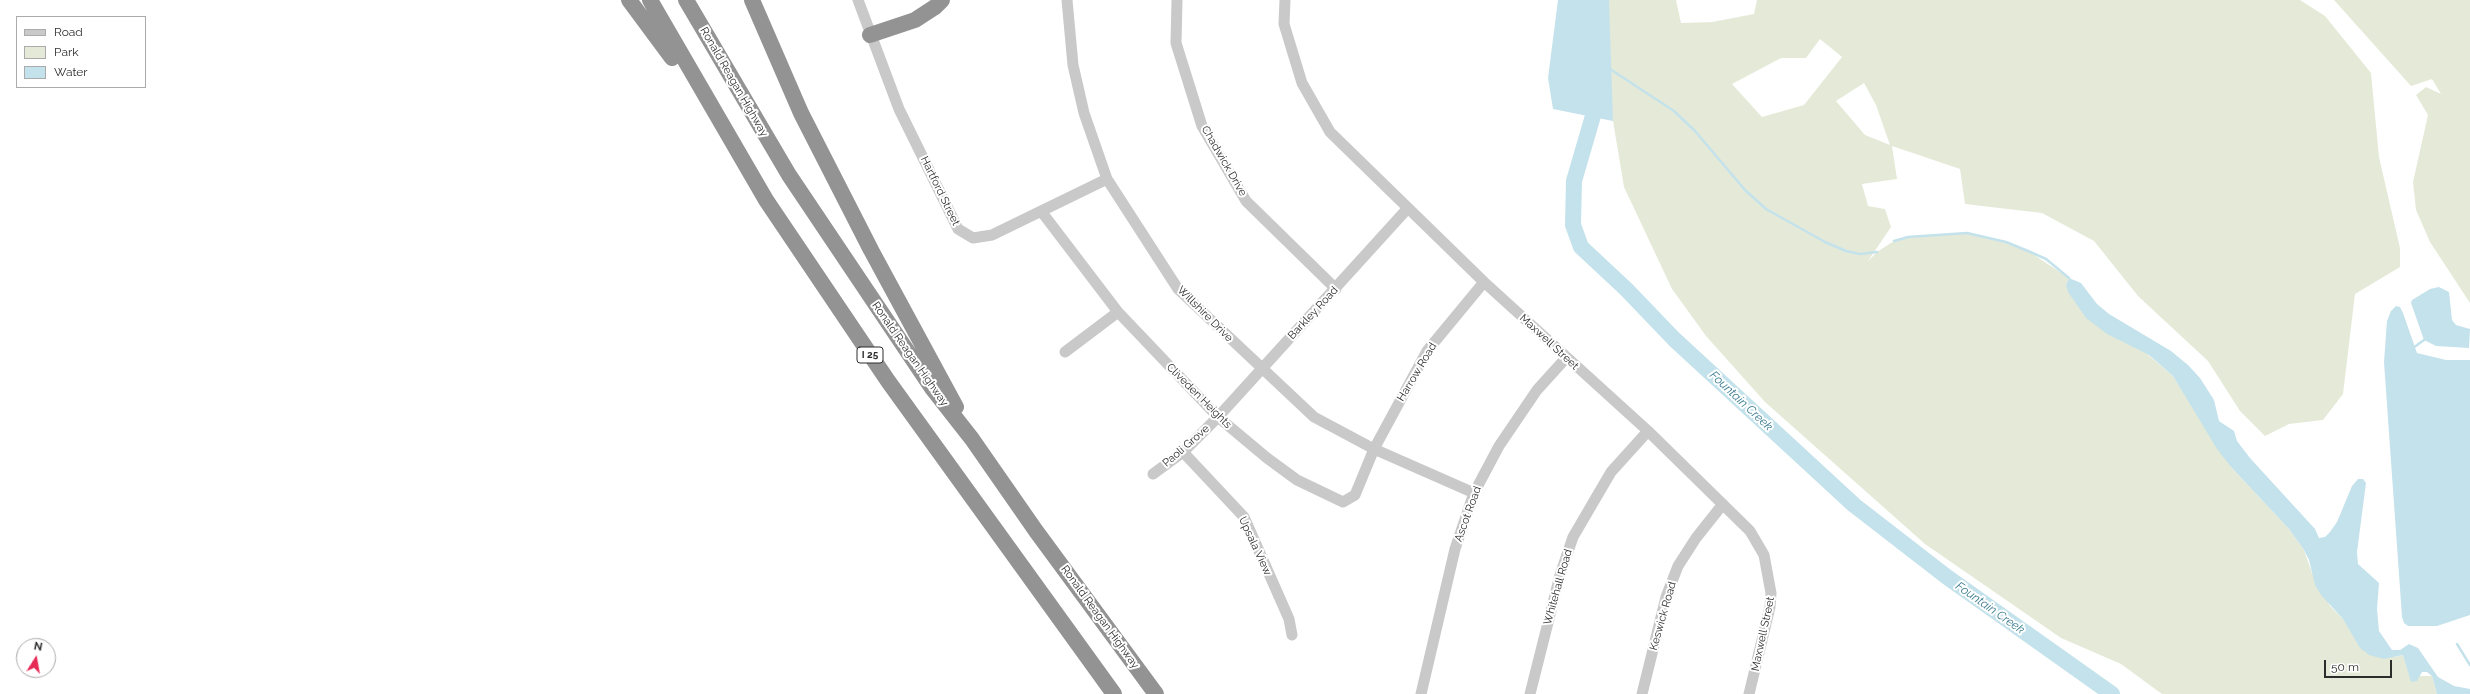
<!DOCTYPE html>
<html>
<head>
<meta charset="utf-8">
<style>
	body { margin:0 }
	#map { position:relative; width:2470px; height:694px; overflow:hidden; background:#fff; font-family:Raleway,sans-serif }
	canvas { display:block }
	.legend { position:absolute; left:16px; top:16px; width:130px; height:72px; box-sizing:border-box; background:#fff; border:1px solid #ababab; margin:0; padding:5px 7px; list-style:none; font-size:12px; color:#2c2c2c }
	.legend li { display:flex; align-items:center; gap:8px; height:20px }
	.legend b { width:20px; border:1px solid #ababab }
	.north { position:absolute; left:16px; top:638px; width:40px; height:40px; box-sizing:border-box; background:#fff; border:1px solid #ababab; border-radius:50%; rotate:11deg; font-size:11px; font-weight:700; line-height:16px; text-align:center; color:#2c2c2c }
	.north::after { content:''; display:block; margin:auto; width:14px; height:18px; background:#e72956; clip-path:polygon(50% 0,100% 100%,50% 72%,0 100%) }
	.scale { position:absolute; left:2324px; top:660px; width:68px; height:18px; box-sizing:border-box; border:2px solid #2c2c2c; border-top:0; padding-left:5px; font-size:12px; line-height:14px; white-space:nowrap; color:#2c2c2c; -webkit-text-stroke:3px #fff; paint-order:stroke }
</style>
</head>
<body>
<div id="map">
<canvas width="2470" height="694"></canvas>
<ul class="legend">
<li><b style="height:5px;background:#c9c9c9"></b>Road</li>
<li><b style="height:11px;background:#e5ead8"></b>Park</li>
<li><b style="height:11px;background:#c4e2eb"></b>Water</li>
</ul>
<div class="north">N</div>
<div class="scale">50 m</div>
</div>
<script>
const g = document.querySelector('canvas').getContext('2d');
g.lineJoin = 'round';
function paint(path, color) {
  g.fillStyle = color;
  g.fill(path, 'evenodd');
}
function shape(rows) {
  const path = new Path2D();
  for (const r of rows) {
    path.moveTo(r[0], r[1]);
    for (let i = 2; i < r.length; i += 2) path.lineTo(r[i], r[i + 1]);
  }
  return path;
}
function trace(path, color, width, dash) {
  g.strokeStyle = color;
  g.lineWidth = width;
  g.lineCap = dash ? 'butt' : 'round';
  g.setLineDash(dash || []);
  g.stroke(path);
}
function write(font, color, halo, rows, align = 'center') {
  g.font = font + ' Raleway,sans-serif';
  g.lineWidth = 4;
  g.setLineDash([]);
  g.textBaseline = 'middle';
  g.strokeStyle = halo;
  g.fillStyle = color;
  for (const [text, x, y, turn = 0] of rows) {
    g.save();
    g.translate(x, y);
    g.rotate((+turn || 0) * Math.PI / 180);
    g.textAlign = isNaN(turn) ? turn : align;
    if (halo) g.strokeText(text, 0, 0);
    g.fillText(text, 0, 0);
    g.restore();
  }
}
paint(shape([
	[1609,0,1676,0,1681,23,1712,22,1754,14,1757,0,2300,0,2325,16,2371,73,2379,157,2400,248,2400,267,2355,294,2343,394,2323,420,2289,424,2265,436,2240,411,2208,361,2138,296,2094,241,2042,213,1965,204,1960,169,1892,146,1897,179,1862,184,1868,206,1885,209,1891,227,1868,261,1877,252,1894,241,1908,237,1967,233,1997,240,2028,251,2069,278,2066,285,2173,376,2231,467,2289,529,2304,550,2312,573,2330,606,2343,619,2394,657,2403,655,2412,682,2420,676,2432,676,2437,694,2162,694,2121,664,2061,638,1925,544,1765,402,1706,336,1672,289,1624,187,1613,121,1608,69],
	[1820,39,1842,57,1804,105,1762,117,1732,84,1781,58,1806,58],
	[1864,83,1876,105,1890,145,1865,135,1836,101],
	[2334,0,2470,0,2470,303,2430,242,2416,210,2413,182,2428,115,2416,95,2426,87,2441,94,2432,79,2411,86]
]), '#e5ead8');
paint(shape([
	[1558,0,1609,0,1613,121,1553,109,1548,78],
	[2069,278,2081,283,2097,304,2109,314,2171,351,2188,365,2200,378,2214,400,2219,421,2234,431,2237,441,2250,458,2315,529,2319,538,2325,537,2330,532,2337,522,2352,486,2358,479,2363,479,2366,483,2357,552,2358,564,2379,583,2377,609,2379,631,2392,650,2400,650,2409,644,2418,648,2438,677,2454,686,2470,689,2470,694,2437,694,2432,676,2427,672,2422,672,2417,681,2411,682,2403,655,2384,659,2369,655,2360,648,2343,619,2321,595,2315,585,2309,560,2304,550,2289,529,2231,467,2217,449,2173,376,2149,355,2107,334,2086,318,2068,292,2066,285],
	[2439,287,2449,292,2452,320,2456,325,2470,329,2469,348,2436,346,2424,340,2411,303,2412,300,2430,289],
	[2396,306,2400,307,2403,313,2417,353,2446,360,2470,360,2470,615,2437,626,2408,626,2404,623,2402,617,2384,362,2387,321,2391,311]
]), '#c4e2eb');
trace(shape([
	[1610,69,1674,111,1695,131,1745,190,1766,209,1825,242,1846,251,1860,254,1877,252],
	[1894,241,1908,237,1967,233,2006,242,2028,251,2046,259,2069,278],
	[2413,348,2424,340],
	[2457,644,2470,665]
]), '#c4e2eb', 2.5);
trace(shape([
	[1597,95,1597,102,1574,181,1573,225,1581,247,1626,289,1674,339,1854,505,1947,577,2112,694]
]), '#c4e2eb', 16);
trace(shape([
	[858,0,899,109,958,229,973,238,992,235,1107,179],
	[1067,0,1073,65,1084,113,1107,179,1178,289,1314,417,1374,449,1474,493],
	[1177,0,1176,43,1202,126,1246,201,1336,289],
	[1285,0,1284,24,1302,83,1330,132,1484,282,1648,431,1750,531,1764,555,1771,593,1770,607,1749,694],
	[1041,211,1118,312,1218,417,1267,458,1297,480,1343,502,1355,495,1374,449,1427,351,1484,282],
	[1065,352,1118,312],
	[1183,452,1244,517,1289,619,1292,635],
	[1153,474,1183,452,1218,417,1408,208],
	[1421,694,1455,549,1474,493,1499,446,1537,390,1566,358],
	[1530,694,1560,575,1573,537,1611,472,1648,431],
	[1642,694,1666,597,1678,566,1696,538,1723,504]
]), '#c9c9c9', 11);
trace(shape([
	[629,0,672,58],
	[650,0,766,200,888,381,1114,694],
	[686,0,789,175,932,388,972,439,1036,531,1156,694],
	[752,0,801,113,871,250,956,407],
	[870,35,915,20,935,7,942,0]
]), '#939393', 16);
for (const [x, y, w] of [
	[870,355,26]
]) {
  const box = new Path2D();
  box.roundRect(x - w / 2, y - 8, w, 16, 3);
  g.fillStyle = '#fff';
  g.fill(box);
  trace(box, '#2c2c2c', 1);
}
write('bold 10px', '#2c2c2c', null, [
	["I 25",870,355]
]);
write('11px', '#2c2c2c', '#fff', [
	["Ronald Reagan Highway",734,82,60],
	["Chadwick Drive",1224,161,60],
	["Hartford Street",940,191,64],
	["Barkley Road",1313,313,-47],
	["Willshire Drive",1205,314,45],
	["Maxwell Street",1549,342,43],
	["Ronald Reagan Highway",910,354,55],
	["Harrow Road",1417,372,-59],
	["Cliveden Heights",1199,396,45],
	["Paoli Grove",1186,446,-41],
	["Ascot Road",1468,514,-70],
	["Upsala View",1255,546,65],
	["Whitehall Road",1558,587,-74],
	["Keswick Road",1663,616,-74],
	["Ronald Reagan Highway",1100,617,54],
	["Maxwell Street",1763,634,-78]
]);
write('italic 12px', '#397b8e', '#fff', [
	["Fountain Creek",1741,401,43],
	["Fountain Creek",1990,608,35]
]);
</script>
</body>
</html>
